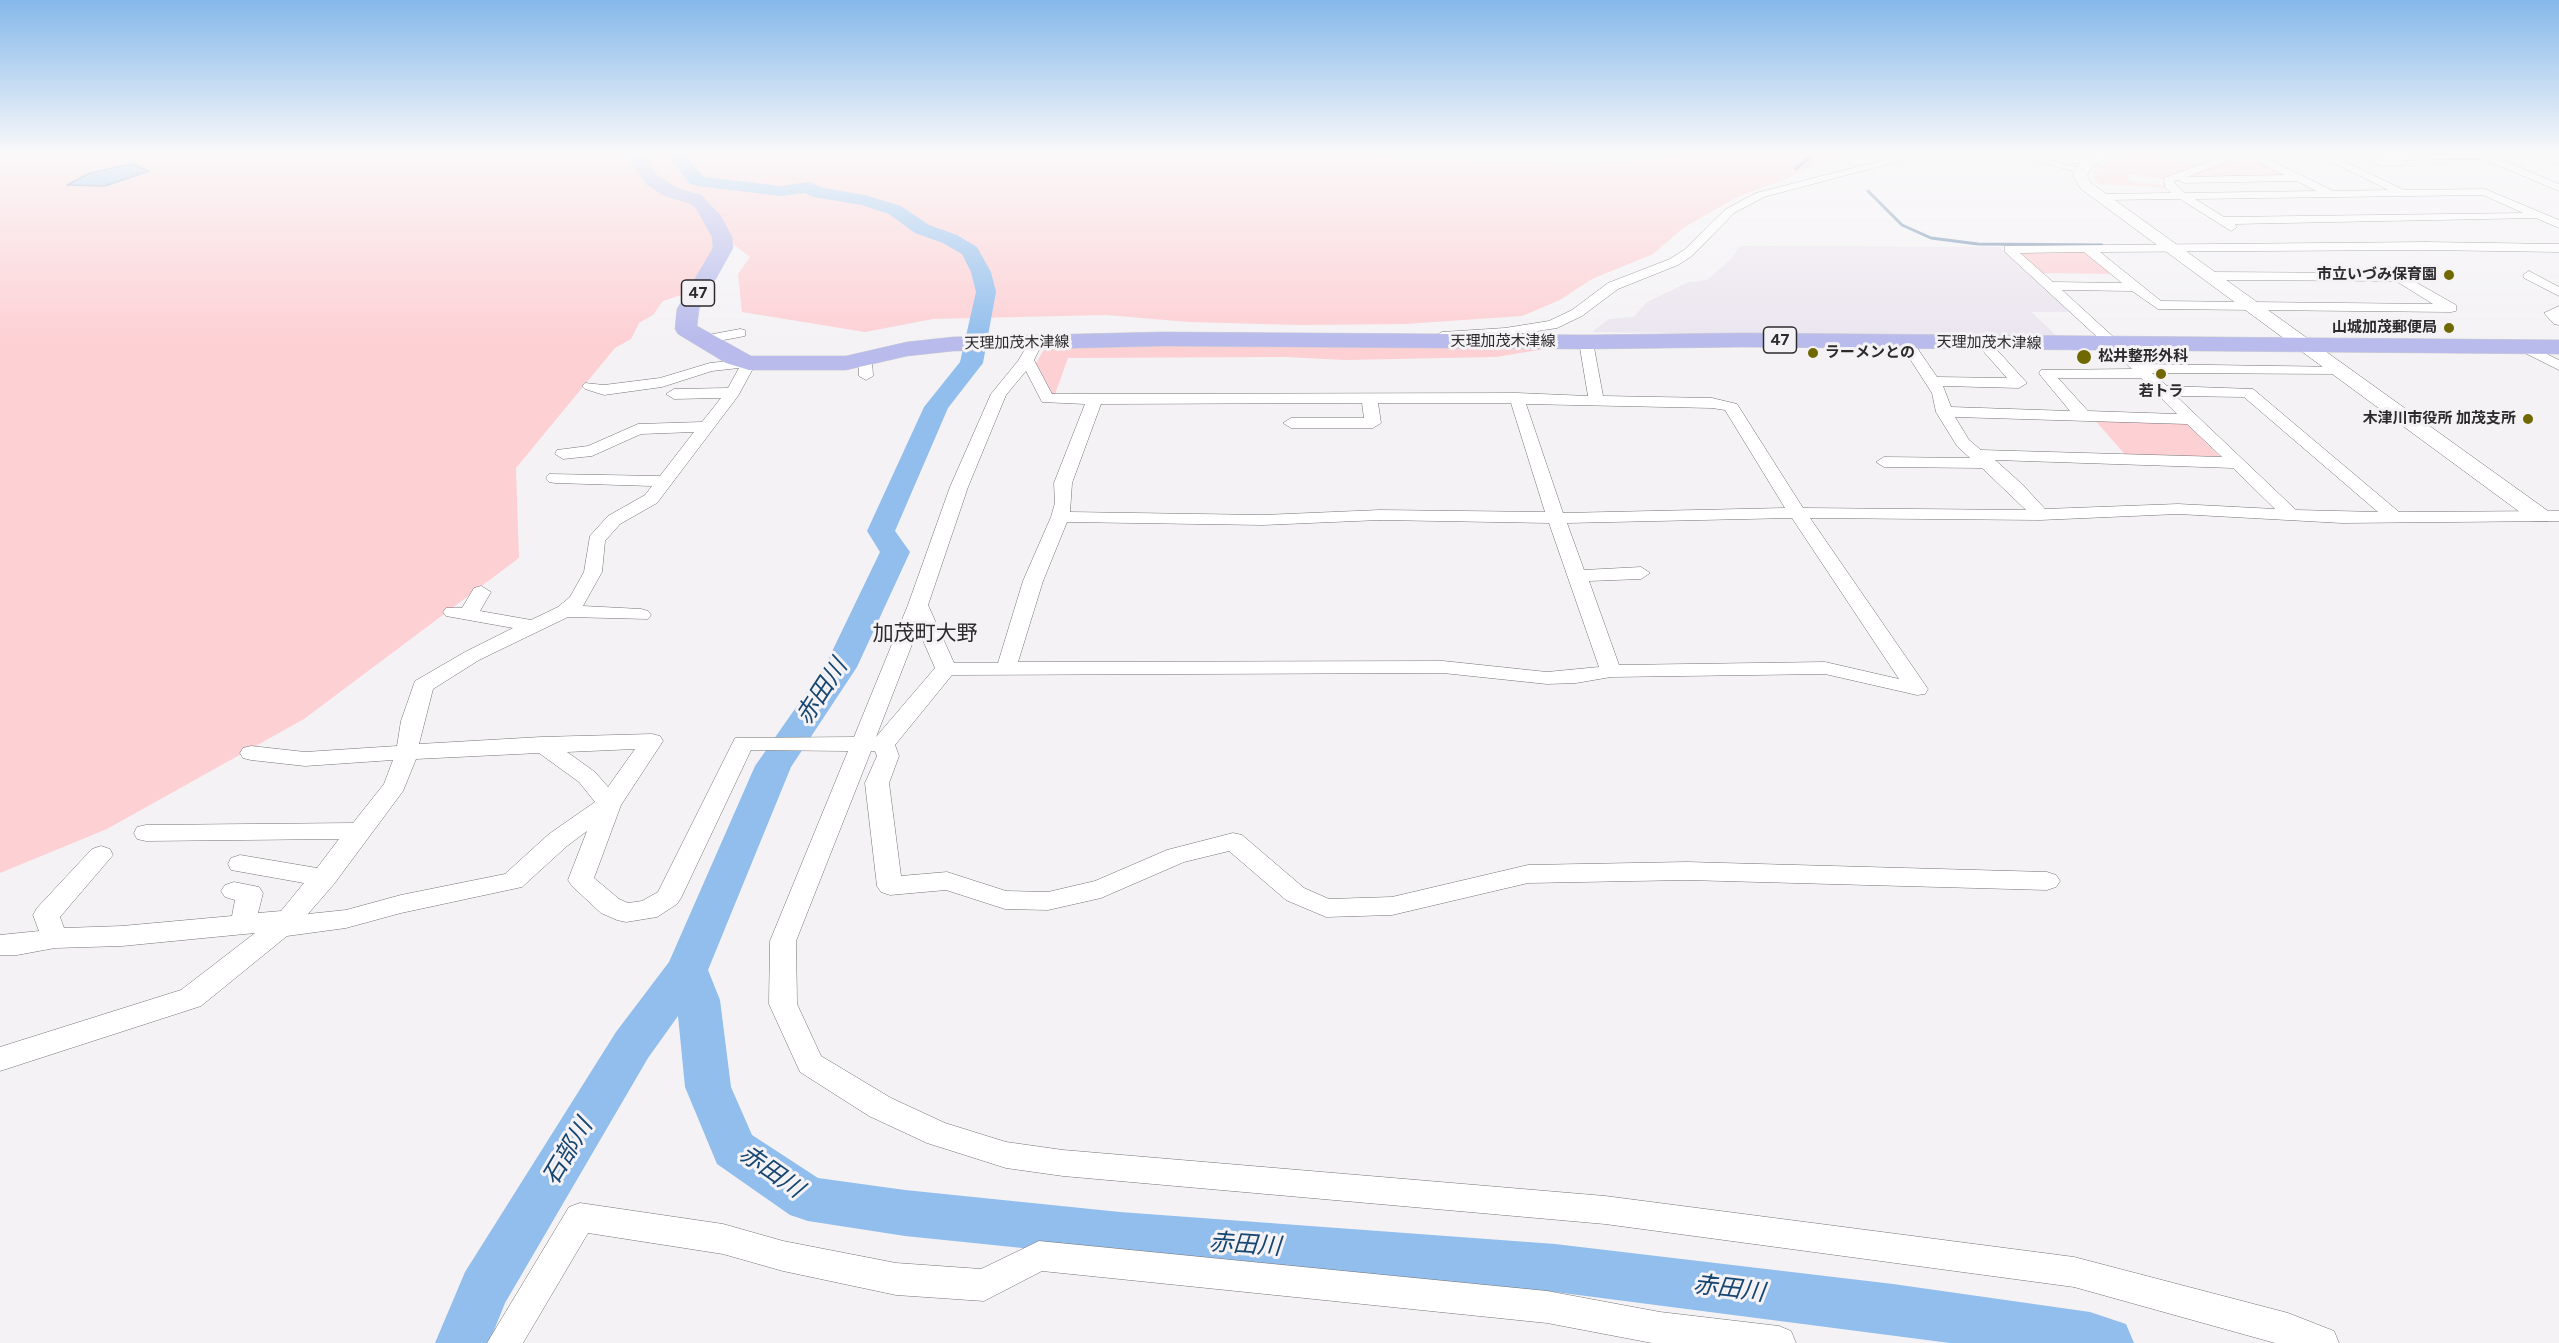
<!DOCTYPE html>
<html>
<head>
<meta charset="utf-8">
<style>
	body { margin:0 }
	canvas { display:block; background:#f4f2f5 }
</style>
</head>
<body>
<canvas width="2559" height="1343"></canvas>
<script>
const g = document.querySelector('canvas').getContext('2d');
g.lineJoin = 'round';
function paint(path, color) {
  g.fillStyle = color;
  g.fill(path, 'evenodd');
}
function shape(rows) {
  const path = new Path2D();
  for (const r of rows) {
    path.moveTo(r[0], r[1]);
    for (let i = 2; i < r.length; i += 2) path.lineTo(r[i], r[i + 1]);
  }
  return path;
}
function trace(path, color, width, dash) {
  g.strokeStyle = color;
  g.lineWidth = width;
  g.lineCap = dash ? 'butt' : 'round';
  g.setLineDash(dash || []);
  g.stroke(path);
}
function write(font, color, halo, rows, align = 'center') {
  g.font = font + ' Figtree,"Noto Sans JP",sans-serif';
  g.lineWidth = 6;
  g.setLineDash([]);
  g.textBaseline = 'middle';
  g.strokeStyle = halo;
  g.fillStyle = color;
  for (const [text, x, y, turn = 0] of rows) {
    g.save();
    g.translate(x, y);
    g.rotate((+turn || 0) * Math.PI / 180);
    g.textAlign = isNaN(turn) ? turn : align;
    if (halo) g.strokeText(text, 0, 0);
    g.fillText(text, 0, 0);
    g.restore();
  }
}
paint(shape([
	[1740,246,1999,247,2071,312,2031,312,2058,337,1592,332,1609,319,1634,317,1647,302,1689,282,1707,280,1731,259]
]), '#ebe5ef');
paint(shape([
	[0,152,630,152,631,162,703,207,716,246,693,291,663,301,653,315,639,323,631,339,615,348,516,468,519,558,304,719,107,829,0,873],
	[641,152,1367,152,1357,153,1400,157,1399,160,1520,161,1571,166,1714,152,1876,152,1813,165,1791,177,1737,197,1683,228,1653,254,1592,279,1560,300,1522,316,1405,324,1301,325,1189,322,1106,315,933,319,865,332,742,312,738,274,750,257,725,238,719,214,712,206,666,187,641,160],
	[2135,152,2140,152,2200,166,2168,180,2130,174,2128,178,2129,182,2165,185,2169,188,2100,184,2095,180,2093,172,2101,164],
	[2241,155,2250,156,2293,176,2194,179,2186,176],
	[2017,251,2084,251,2114,274,2040,273],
	[1153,343,1563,346,1496,357,1344,360,1285,357,1068,358,1054,397,1050,395,1035,365,1043,351,1050,348],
	[2094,419,2186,422,2224,461,2128,458]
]), '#fdd0d4');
const water = shape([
	[132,164,149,171,105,186,67,185,90,173,132,164]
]);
paint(water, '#91beec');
trace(water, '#7392b2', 1.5);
trace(shape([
	[1796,169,1816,152],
	[1868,191,1902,225,1931,238,1978,244,2102,245]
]), '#7392b2', 3);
paint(shape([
	[669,152,685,152,689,161,704,177,781,186,808,182,824,188,865,195,901,206,929,225,957,235,977,247,991,272,996,292,983,363,948,408,895,531,910,552,857,667,791,767,708,970,720,1000,731,1087,752,1135,818,1178,905,1190,1120,1212,1555,1244,1893,1284,2090,1312,2126,1324,2134,1343,1950,1343,1555,1292,1293,1269,1120,1258,905,1236,808,1221,790,1215,717,1164,685,1087,678,1016,648,1058,505,1303,489,1343,435,1343,465,1272,616,1032,669,962,755,766,825,666,880,552,867,531,924,407,960,362,976,292,971,272,962,254,943,243,915,233,889,214,862,205,813,197,805,193,781,196,697,186,690,184,673,162,669,152]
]), '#91beec');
const minor = shape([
	[1915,152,1933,152,1764,197,1734,213,1692,256,1678,265,1618,289,1582,316,1557,328,1505,336,1442,340,1435,336,1442,332,1505,328,1549,321,1572,310,1608,283,1670,259,1684,250,1726,209,1756,193,1915,152],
	[2003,152,2020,152,2086,170,2081,173,2003,152],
	[2234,152,2254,152,2333,191,2388,190,2312,152,2325,152,2404,190,2485,189,2559,220,2559,228,2536,218,2235,224,2237,227,2231,231,2180,199,2101,200,2095,197,2101,194,2171,193,2165,187,2164,178,2234,152],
	[2244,155,2284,175,2187,177,2244,155],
	[2179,180,2184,183,2297,181,2316,191,2185,193,2176,185,2174,181,2179,180],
	[2483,195,2523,213,2224,217,2195,199,2483,195],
	[2383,152,2483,152,2559,184,2559,191,2483,159,2402,160,2406,163,2405,165,2381,166,2364,157,2369,154,2384,154,2383,152],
	[2426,242,2559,244,2559,252,2426,250,2100,252,2161,301,2433,304,2396,281,2210,280,2204,276,2210,272,2383,273,2381,270,2387,266,2456,305,2456,311,2451,312,2158,309,2132,291,2062,290,2143,364,2345,367,2347,370,2345,373,2340,374,2152,373,2167,386,2253,389,2399,512,2559,511,2559,521,2342,523,2178,514,2040,520,1810,518,1928,689,1925,694,1917,695,1825,674,1611,677,1576,683,1547,684,1443,673,952,675,895,745,899,756,889,783,901,876,947,872,1006,891,1048,892,1095,881,1167,850,1233,833,1242,835,1304,888,1329,899,1392,897,1528,865,1687,862,2047,872,2056,875,2060,881,2056,887,2047,890,1687,880,1528,883,1392,915,1326,917,1286,900,1229,851,1184,862,1101,898,1048,910,1005,909,946,890,890,895,881,892,877,886,865,783,877,756,875,751,871,751,796,941,797,1004,821,1056,891,1098,945,1123,1006,1142,1063,1150,1605,1196,2074,1257,2288,1313,2334,1331,2339,1343,2275,1343,2074,1287,1605,1224,1063,1176,1006,1168,927,1143,869,1116,800,1072,769,1004,770,941,848,751,751,750,681,898,677,904,657,917,626,922,617,920,601,913,572,886,568,880,587,831,567,846,522,887,401,913,346,928,287,936,201,1006,0,1071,0,1047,181,990,255,933,122,946,55,948,17,955,0,955,0,935,39,931,33,915,37,908,92,849,101,846,110,849,113,855,60,917,64,928,122,926,232,916,235,900,225,897,221,891,225,885,234,882,259,887,263,893,258,913,281,911,304,883,231,870,228,864,231,858,240,855,317,868,339,839,146,841,137,839,134,833,137,827,146,825,353,823,384,784,393,760,305,766,251,760,243,758,240,753,243,748,251,746,305,752,397,746,401,721,415,681,465,652,513,628,446,616,443,612,446,608,462,608,474,588,481,586,491,592,480,611,531,620,558,607,570,597,584,572,590,536,608,516,645,495,652,486,555,483,549,482,546,478,549,474,660,476,694,432,641,434,592,456,563,459,555,454,557,450,588,446,638,424,702,422,721,398,674,399,666,394,674,389,728,388,739,368,712,371,662,387,604,395,585,389,582,386,585,383,604,385,660,378,710,363,749,359,756,363,738,396,657,503,620,524,605,541,602,572,583,606,641,609,648,611,651,615,648,619,568,617,479,660,433,689,419,744,541,737,652,734,660,736,663,741,621,805,594,878,619,899,628,903,642,901,658,892,735,738,854,737,908,605,950,487,991,394,1018,361,1030,341,1040,341,1042,344,1034,360,1052,394,1517,393,1588,396,1579,342,1586,338,1593,342,1603,396,1712,398,1737,404,1803,508,2026,510,1982,468,1884,467,1876,462,1884,457,1970,458,1957,446,1936,412,1932,393,1899,342,1901,339,1911,339,1937,377,2007,378,1976,343,1978,340,1988,340,2027,383,2019,388,1943,386,1951,407,2070,411,2041,376,2039,373,2041,370,2132,369,2005,252,2005,246,2426,242],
	[2084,252,2122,283,2053,282,2020,253,2084,252],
	[1026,371,1042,402,1085,404,1054,483,1055,503,1051,517,1023,581,998,663,954,663,928,605,968,487,1006,395,1026,371],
	[2058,378,2141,378,2177,414,2088,411,2058,378],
	[2176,396,2244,397,2378,512,2296,510,2176,396],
	[1362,403,1364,418,1291,418,1283,423,1291,428,1373,428,1381,423,1378,403,1511,403,1545,512,1380,510,1263,515,1070,512,1072,483,1101,404,1362,403],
	[1526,404,1712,408,1725,410,1785,508,1563,513,1526,404],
	[1955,417,2187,424,2222,457,1981,450,1969,440,1955,417],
	[1995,460,2233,468,2275,509,2178,504,2045,509,2022,484,1995,460],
	[1792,518,1899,679,1825,662,1619,665,1589,581,1641,579,1650,573,1641,567,1584,570,1567,523,1792,518],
	[1380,520,1549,523,1599,667,1547,672,1443,661,1018,662,1043,581,1067,522,1263,525,1380,520],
	[918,629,935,668,876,737,918,629],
	[635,749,608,787,595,772,567,752,635,749],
	[539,753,579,782,595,802,549,834,505,874,401,895,346,910,308,914,334,884,403,791,416,759,539,753],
	[2529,271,2559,287,2559,296,2524,278,2523,275,2529,271],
	[2559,306,2559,325,2554,324,2544,313,2559,306],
	[740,329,745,330,745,336,702,344,695,340,697,337,740,329],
	[2524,343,2559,360,2559,370,2519,350,2517,347,2524,343],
	[865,356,872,360,873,376,866,380,859,376,858,360,865,356],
	[580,1203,723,1224,783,1241,896,1263,981,1269,1039,1241,1547,1291,1660,1312,1779,1326,1791,1331,1796,1343,1652,1343,1547,1323,1042,1271,984,1301,896,1295,783,1271,723,1254,588,1233,523,1343,487,1343,569,1207,580,1203]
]);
const tertiary = shape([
	[2101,152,2119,152,2092,166,2087,176,2091,183,2548,511,2551,516,2548,521,2532,521,2081,189,2073,176,2074,170,2082,160,2101,152]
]);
const primary = shape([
	[631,152,647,152,646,161,659,177,677,188,701,195,721,216,732,237,733,248,699,309,697,326,751,356,846,356,907,342,953,337,1162,332,1586,335,1743,333,2559,340,2559,354,1743,347,1586,349,1162,346,953,351,907,356,846,370,749,370,726,363,678,334,675,329,677,309,713,248,712,237,696,208,689,203,665,196,647,185,630,161,631,152]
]);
trace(minor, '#757476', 1);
trace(tertiary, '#757476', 1);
trace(primary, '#d1d0d1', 1);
paint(minor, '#fff');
paint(tertiary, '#fff');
paint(primary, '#b8bbeb');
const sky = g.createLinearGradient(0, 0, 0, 340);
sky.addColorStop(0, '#85b8ea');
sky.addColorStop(0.45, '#faf9fa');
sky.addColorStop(1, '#faf9fa00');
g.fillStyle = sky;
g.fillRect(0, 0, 2559, 340);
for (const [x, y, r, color] of [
	[2449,275,6,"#706902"],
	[2449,328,6,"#706902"],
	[1813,353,6,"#706902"],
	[2084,357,8,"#706902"],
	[2161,374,6,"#706902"],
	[2528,419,6,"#706902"]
]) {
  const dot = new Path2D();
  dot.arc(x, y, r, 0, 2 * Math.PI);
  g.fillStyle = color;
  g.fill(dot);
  trace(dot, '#f4f2f5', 2);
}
write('bold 15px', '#2c2b2c', '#f4f2f5', [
	["市立いづみ保育園",2437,275],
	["山城加茂郵便局",2437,328],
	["ラーメンとの",1825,353,"left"],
	["松井整形外科",2098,357,"left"],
	["若トラ",2161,392,"center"],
	["木津川市役所 加茂支所",2516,419]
], 'right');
write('15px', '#2c2b2c', '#f4f2f5', [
	["天理加茂木津線",1503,342],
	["天理加茂木津線",1017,343,-1],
	["天理加茂木津線",1989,343,1]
]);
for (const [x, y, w] of [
	[698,293,33],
	[1780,340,33]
]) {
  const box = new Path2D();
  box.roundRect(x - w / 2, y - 13, w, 26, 4.5);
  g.fillStyle = '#f4f2f5';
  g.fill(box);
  trace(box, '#2c2b2c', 1.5);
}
write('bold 16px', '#2c2b2c', null, [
	["47",698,293],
	["47",1780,340]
]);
write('21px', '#2c2b2d', '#f4f2f5', [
	["加茂町大野",925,634]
]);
write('italic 24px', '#174671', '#f4f2f5', [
	["赤田川",822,692,-57],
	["石部川",568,1152,-59],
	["赤田川",771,1172,35],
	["赤田川",1245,1245,4],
	["赤田川",1729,1289,7]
]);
</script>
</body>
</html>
